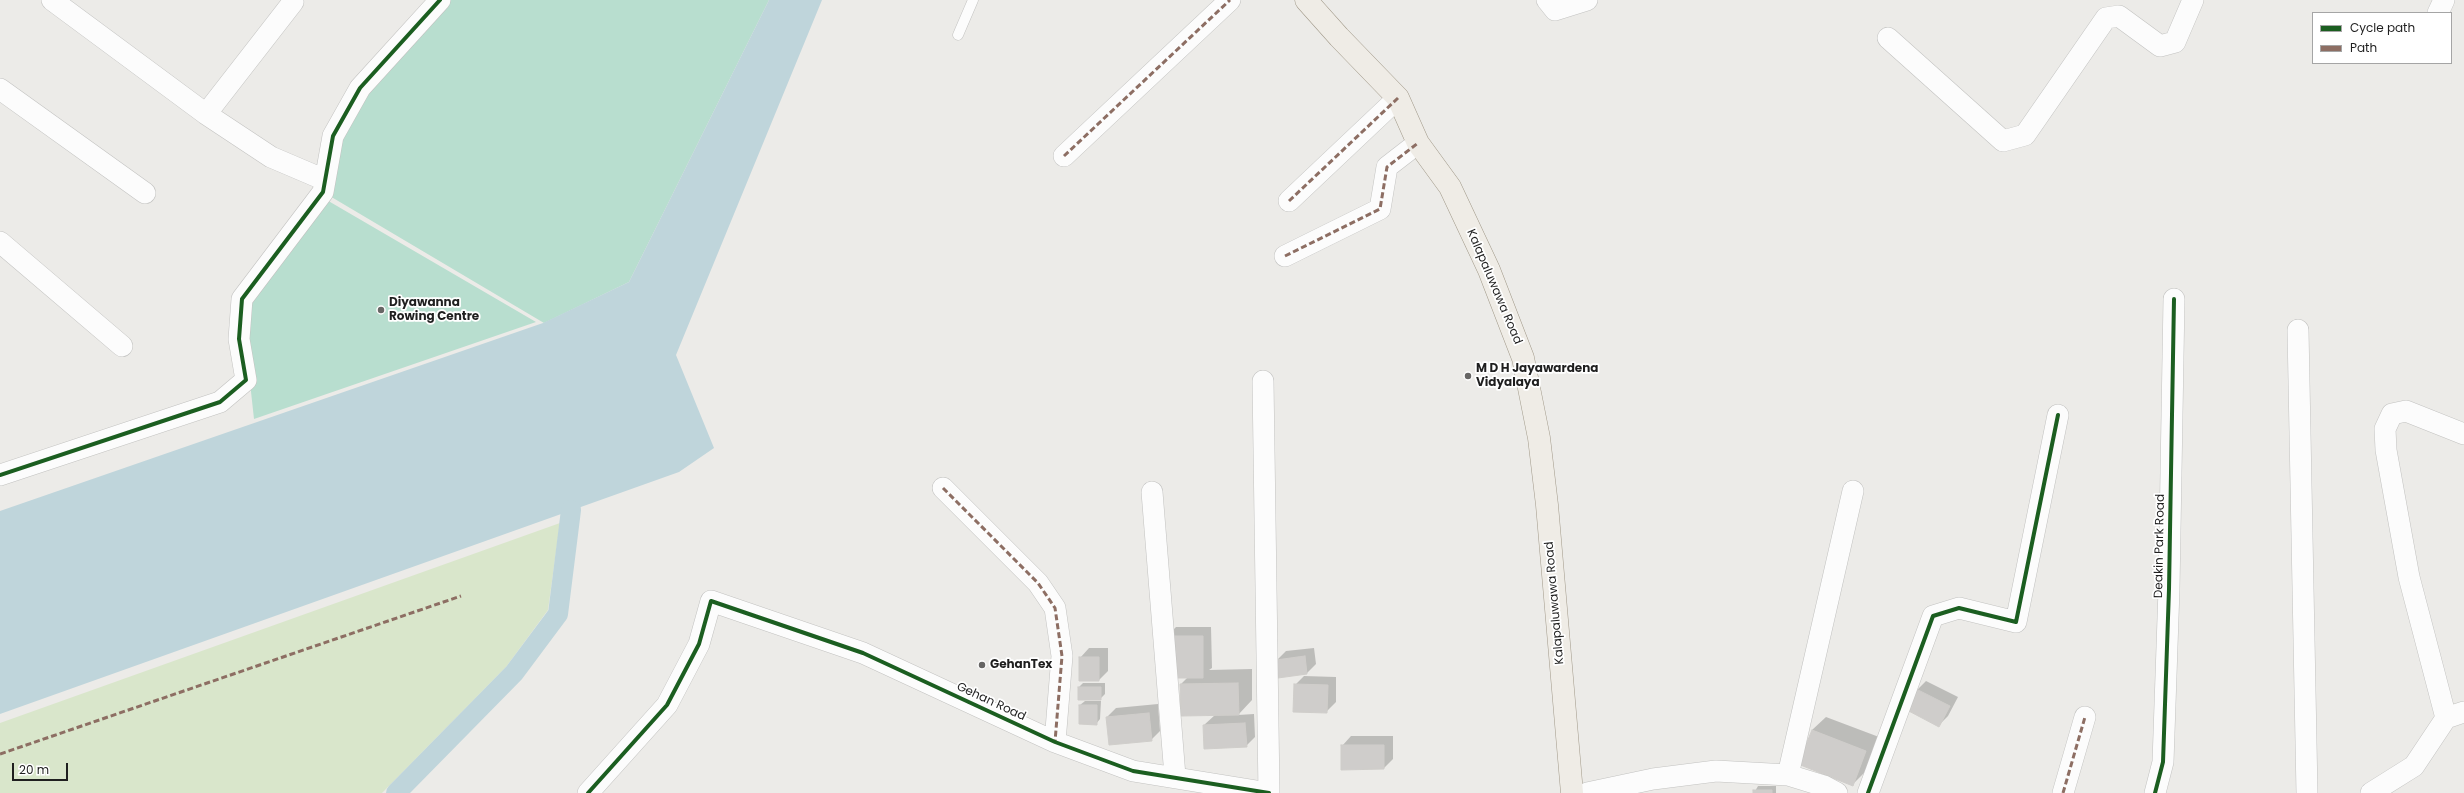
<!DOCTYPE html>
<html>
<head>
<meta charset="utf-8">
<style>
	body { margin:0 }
	#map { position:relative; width:2464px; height:793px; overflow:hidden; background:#ecebe8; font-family:Poppins,sans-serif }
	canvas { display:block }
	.legend { position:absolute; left:2312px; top:12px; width:140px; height:52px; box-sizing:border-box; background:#fff; border:1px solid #a5a5a5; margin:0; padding:5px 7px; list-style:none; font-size:12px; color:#1f1f1f }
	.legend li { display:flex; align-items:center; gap:8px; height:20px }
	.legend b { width:20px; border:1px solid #a5a5a5 }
	.scale { position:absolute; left:12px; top:763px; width:56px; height:18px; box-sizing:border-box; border:2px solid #1f1f1f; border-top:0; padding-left:5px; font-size:12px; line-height:14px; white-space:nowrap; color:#1f1f1f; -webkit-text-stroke:3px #fff; paint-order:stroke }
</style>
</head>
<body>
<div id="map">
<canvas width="2464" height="793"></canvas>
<ul class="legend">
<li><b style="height:5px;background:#1b5e20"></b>Cycle path</li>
<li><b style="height:5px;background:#8d6e63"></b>Path</li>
</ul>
<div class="scale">20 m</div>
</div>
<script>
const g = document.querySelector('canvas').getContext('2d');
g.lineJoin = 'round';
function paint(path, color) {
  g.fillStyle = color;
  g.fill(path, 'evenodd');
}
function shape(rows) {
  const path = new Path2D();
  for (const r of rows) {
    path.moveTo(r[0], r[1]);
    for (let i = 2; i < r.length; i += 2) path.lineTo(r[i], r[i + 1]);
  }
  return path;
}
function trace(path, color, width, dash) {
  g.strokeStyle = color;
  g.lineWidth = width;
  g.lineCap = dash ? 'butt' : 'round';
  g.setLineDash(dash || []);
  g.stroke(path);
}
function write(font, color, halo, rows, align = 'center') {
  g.font = font + ' Poppins,sans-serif';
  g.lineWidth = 3.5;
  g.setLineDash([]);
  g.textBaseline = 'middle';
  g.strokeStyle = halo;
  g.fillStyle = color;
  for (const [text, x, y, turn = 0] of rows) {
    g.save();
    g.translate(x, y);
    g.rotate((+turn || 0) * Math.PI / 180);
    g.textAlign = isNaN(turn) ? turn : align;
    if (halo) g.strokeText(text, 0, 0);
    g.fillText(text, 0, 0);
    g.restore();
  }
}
paint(shape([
	[560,523,548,610,506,667,382,793,0,793,0,723]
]), '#d9e6cb');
paint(shape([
	[440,0,769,0,629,282,544,323,323,192,333,136],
	[325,199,536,322,254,419,245,337,247,298]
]), '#b8decf');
paint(shape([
	[769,0,822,0,676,355,714,448,679,472,0,714,0,511,543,323,629,282]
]), '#bfd5db');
paint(shape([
	[1176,627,1211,627,1212,668,1209,670,1252,669,1252,700,1238,715,1254,714,1255,737,1246,746,1204,725,1215,715,1181,684,1188,677,1167,636],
	[1089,648,1108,648,1108,671,1099,680,1080,658],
	[1314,648,1316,664,1307,673,1277,660,1286,651],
	[1304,676,1336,677,1336,702,1326,712,1295,685],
	[1926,681,1958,697,1948,716,1939,725,1917,690],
	[1083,683,1105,683,1105,694,1100,699,1079,699,1079,687],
	[1085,701,1101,701,1100,719,1096,724,1080,705],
	[1158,704,1160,731,1151,740,1107,717,1116,708],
	[1826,717,1879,737,1866,771,1853,784,1812,730],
	[1351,736,1393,736,1393,759,1384,768,1342,769,1342,746],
	[1758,786,1776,786,1776,793,1754,793]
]), '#0003');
trace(shape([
	[396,793,514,673,558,614,571,510]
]), '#bfd5db', 20);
const building = shape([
	[1166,636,1203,636,1203,678,1167,678,1166,636],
	[1305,656,1307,674,1278,678,1276,660,1305,656],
	[1079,657,1099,657,1099,681,1079,681,1079,657],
	[1238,683,1239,715,1181,716,1180,684,1238,683],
	[1294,684,1328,685,1327,713,1293,712,1294,684],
	[1078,687,1101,687,1101,700,1078,700,1078,687],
	[1916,689,1950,706,1939,727,1905,709,1916,689],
	[1079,705,1097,705,1097,725,1079,724,1079,705],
	[1149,713,1152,741,1109,745,1106,717,1149,713],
	[1245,723,1247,747,1204,749,1203,725,1245,723],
	[1812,730,1866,751,1853,786,1798,764,1812,730],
	[1341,745,1384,745,1384,769,1341,770,1341,745],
	[1753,790,1772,790,1772,793,1753,793,1753,790]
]);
paint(building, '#cfcdcb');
trace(building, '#cfcdca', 1);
const service = shape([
	[958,35,973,0]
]);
const minor = shape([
	[52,0,206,114,271,157,325,180],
	[1547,0,1555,10,1587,0],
	[2438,13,2444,0],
	[1888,38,2003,141,2025,135,2106,18,2119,16,2160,46,2175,42,2193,0],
	[0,89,145,193],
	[206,114,293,2,292,0],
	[1064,156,1230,0],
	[1289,201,1398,98],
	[0,242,122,346],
	[1285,256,1380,209,1387,167,1418,143],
	[2298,330,2307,793],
	[1263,381,1269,793],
	[0,475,220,402,246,380,239,339,242,299,323,192,333,136,360,88,440,0],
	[943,488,1038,583,1055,608,1062,656,1055,742],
	[1152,492,1175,776],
	[2446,718,2409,577,2386,450,2385,429,2392,414,2406,411,2464,434],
	[1788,775,1853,491],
	[588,793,667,705,699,644,711,601,863,653,1055,742,1133,771,1269,793],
	[1587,793,1653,779,1716,771,1788,775,1824,786,1837,793],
	[1868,793,1933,616,1959,608,2016,622,2058,415],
	[2063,793,2085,717],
	[2155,793,2163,762,2169,589,2174,299],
	[2371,793,2414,766,2446,718,2464,712]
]);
const primary = shape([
	[1306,0,1339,37,1398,98,1418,143,1450,187,1489,270,1523,358,1539,438,1547,505,1572,793]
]);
trace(service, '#c2c2c0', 11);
trace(minor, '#c2c2c0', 22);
trace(primary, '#a09888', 23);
trace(service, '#fcfcfc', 10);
trace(minor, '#fcfcfc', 21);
trace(primary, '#efece6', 22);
trace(shape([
	[1064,156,1230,0],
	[1289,201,1398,98],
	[1285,256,1380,209,1387,167,1418,143],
	[943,488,1038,583,1055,608,1062,656,1055,742],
	[0,754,461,596],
	[2063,793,2085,717]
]), '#8d6e63', 3, [6, 3]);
trace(shape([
	[0,475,220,402,246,380,239,339,242,299,323,192,333,136,360,88,440,0],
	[588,793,667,705,699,644,711,601,863,653,1055,742,1133,771,1269,793],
	[1868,793,1933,616,1959,608,2016,622,2058,415],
	[2155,793,2163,762,2169,589,2174,299]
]), '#1b5e20', 4);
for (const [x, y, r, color] of [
	[381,310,4,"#676665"],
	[1468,376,4,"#676665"],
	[982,665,4,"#676665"]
]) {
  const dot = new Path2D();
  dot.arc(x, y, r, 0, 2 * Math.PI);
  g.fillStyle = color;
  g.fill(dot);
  trace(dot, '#fff', 1.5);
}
write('12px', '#1f1f1f', '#fff', [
	["Kalapaluwawa Road",1494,287,67],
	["Deakin Park Road",2160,546,-89],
	["Kalapaluwawa Road",1555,603,-95],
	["Gehan Road",991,702,25]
]);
write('bold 12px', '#1f1f1f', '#fff', [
	["Diyawanna",389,303],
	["Rowing Centre",389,317],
	["M D H Jayawardena",1476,369],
	["Vidyalaya",1476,383],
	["GehanTex",990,665]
], 'left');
</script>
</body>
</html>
